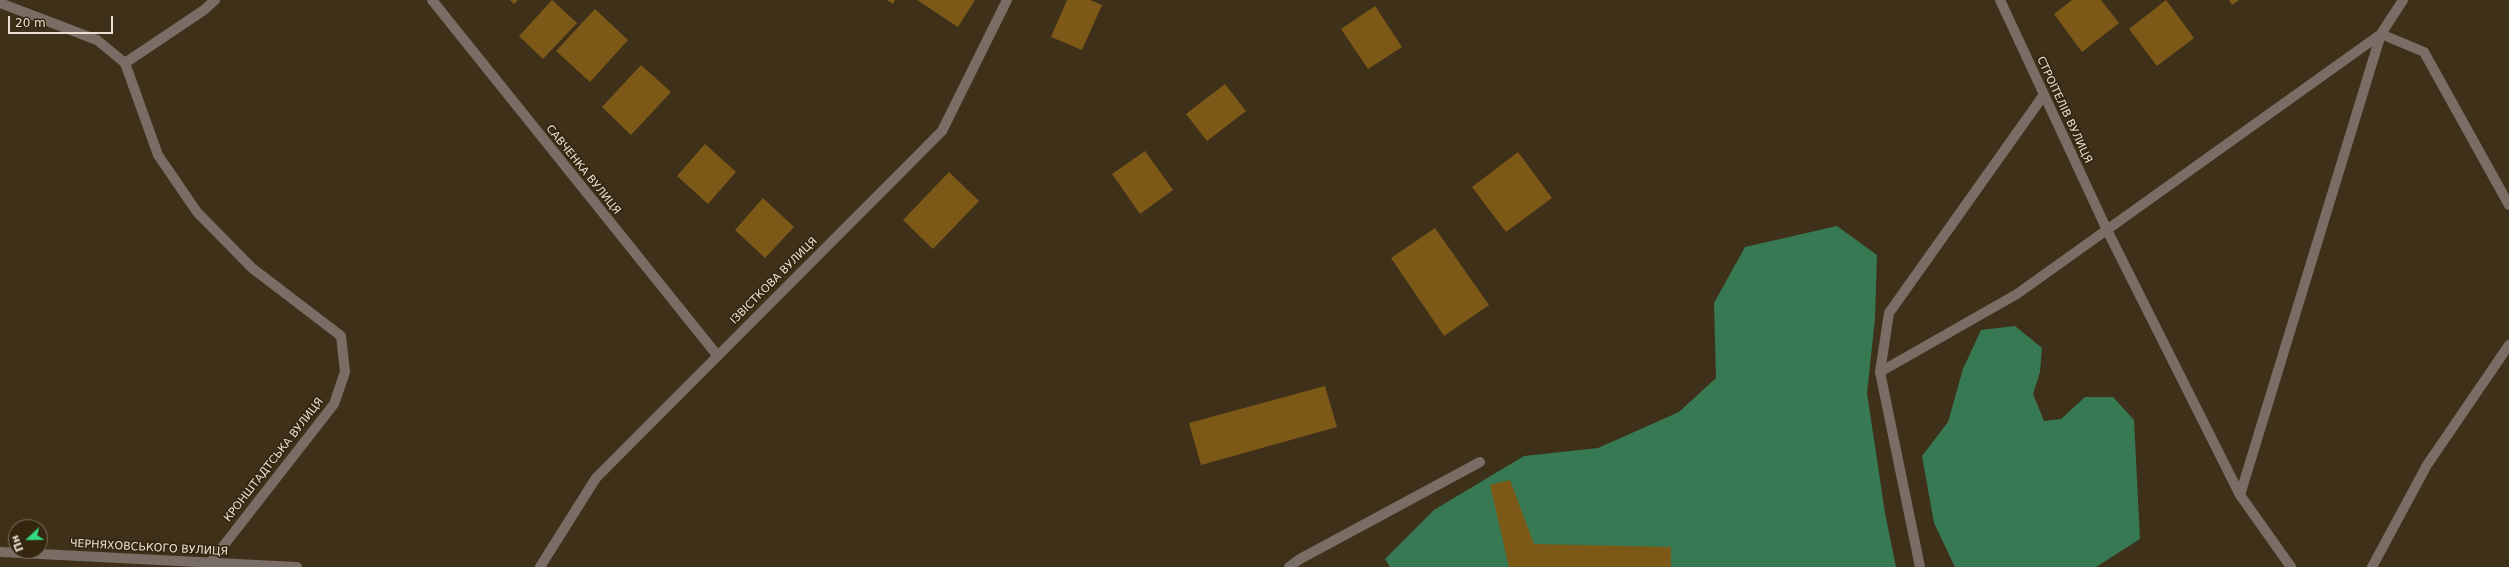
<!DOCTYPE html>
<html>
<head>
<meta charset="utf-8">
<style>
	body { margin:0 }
	#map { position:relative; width:2509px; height:567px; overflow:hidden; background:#3f3019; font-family:"DejaVu Sans",sans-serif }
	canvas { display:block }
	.north { position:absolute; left:8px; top:519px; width:40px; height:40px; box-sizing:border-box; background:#34260f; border:1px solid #7c705d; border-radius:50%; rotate:248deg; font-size:11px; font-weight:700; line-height:16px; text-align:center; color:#e9e0d2 }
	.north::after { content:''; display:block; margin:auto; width:14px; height:18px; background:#33d882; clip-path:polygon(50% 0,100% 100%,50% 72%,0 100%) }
	.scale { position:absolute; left:8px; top:16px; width:105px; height:18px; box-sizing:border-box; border:2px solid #e9e0d2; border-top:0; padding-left:5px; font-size:12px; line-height:14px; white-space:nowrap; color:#e9e0d2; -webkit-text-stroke:3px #34260f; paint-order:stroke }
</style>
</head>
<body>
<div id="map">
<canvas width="2509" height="567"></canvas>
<div class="north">Пн</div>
<div class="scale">20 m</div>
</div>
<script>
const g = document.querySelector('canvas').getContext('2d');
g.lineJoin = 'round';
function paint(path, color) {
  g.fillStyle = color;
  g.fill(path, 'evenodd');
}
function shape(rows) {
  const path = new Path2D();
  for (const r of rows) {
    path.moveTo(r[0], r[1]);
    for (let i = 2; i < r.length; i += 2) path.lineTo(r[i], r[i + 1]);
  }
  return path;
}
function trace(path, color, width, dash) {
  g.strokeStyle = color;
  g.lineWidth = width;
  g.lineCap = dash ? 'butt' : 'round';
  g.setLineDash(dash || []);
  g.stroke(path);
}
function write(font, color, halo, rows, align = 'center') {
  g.font = font + ' "DejaVu Sans",sans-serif';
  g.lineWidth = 3.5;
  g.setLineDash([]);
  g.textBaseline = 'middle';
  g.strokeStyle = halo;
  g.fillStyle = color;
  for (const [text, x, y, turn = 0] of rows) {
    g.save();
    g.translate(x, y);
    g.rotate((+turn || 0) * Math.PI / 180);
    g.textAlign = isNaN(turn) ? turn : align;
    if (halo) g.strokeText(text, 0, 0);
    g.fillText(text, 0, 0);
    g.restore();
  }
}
paint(shape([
	[1837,226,1877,255,1875,319,1867,393,1885,513,1896,567,1390,567,1385,559,1434,510,1524,456,1598,448,1679,412,1716,378,1714,303,1745,247],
	[2015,326,2042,348,2040,372,2033,394,2044,421,2061,419,2085,397,2113,397,2134,420,2140,539,2096,567,1955,567,1934,523,1922,456,1948,422,1963,369,1981,330]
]), '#377953');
paint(shape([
	[510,0,518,0,514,4],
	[552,0,577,23,543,59,519,36],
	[887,0,895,0,893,4],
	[917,0,975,0,958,27],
	[1067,0,1090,0,1102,5,1082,50,1051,37],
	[2072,0,2101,0,2119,23,2082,52,2054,14],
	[2166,0,2194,38,2157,66,2129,29],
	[2229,0,2239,0,2232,5],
	[1375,6,1402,47,1368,69,1341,29],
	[595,9,628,40,590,82,556,51],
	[641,65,671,92,631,135,602,107],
	[1225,84,1246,111,1207,141,1186,114],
	[705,144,736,172,708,204,677,176],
	[1145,151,1173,190,1140,214,1112,174],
	[1518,152,1552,198,1506,232,1472,187],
	[949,172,979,201,933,249,903,220],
	[763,198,794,227,765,258,735,230],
	[1435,228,1489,305,1444,336,1391,258],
	[1325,386,1337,427,1201,465,1189,423],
	[1510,480,1534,544,1671,547,1671,567,1509,567,1490,485]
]), '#7d5918');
trace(shape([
	[432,0,717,355],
	[2000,0,2107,230,2240,495,2291,567],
	[0,3,97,40,125,63,158,155,197,212,252,268,341,336,345,372,334,404,210,563],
	[2381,34,2424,52,2509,205],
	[125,63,204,10,215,0],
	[1880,372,2017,294,2381,34],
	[2240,495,2381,34,2403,0],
	[0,552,297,567],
	[540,567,596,478,942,131,1007,0],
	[1289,567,1300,559,1480,462],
	[1920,567,1880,372,1889,313,2043,96],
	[2372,567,2427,465,2509,345]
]), '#796d66', 10);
write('11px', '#e9e0d2', '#34260f', [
	["СТРОIТЕЛIВ ВУЛИЦЯ",2064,110,65],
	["САВЧЕНКА ВУЛИЦЯ",583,170,51],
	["IЗВIСТКОВА ВУЛИЦЯ",774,281,-45],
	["КРОНШТАДТСЬКА ВУЛИЦЯ",274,460,-52],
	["ЧЕРНЯХОВСЬКОГО ВУЛИЦЯ",149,548,3]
]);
</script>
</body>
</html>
